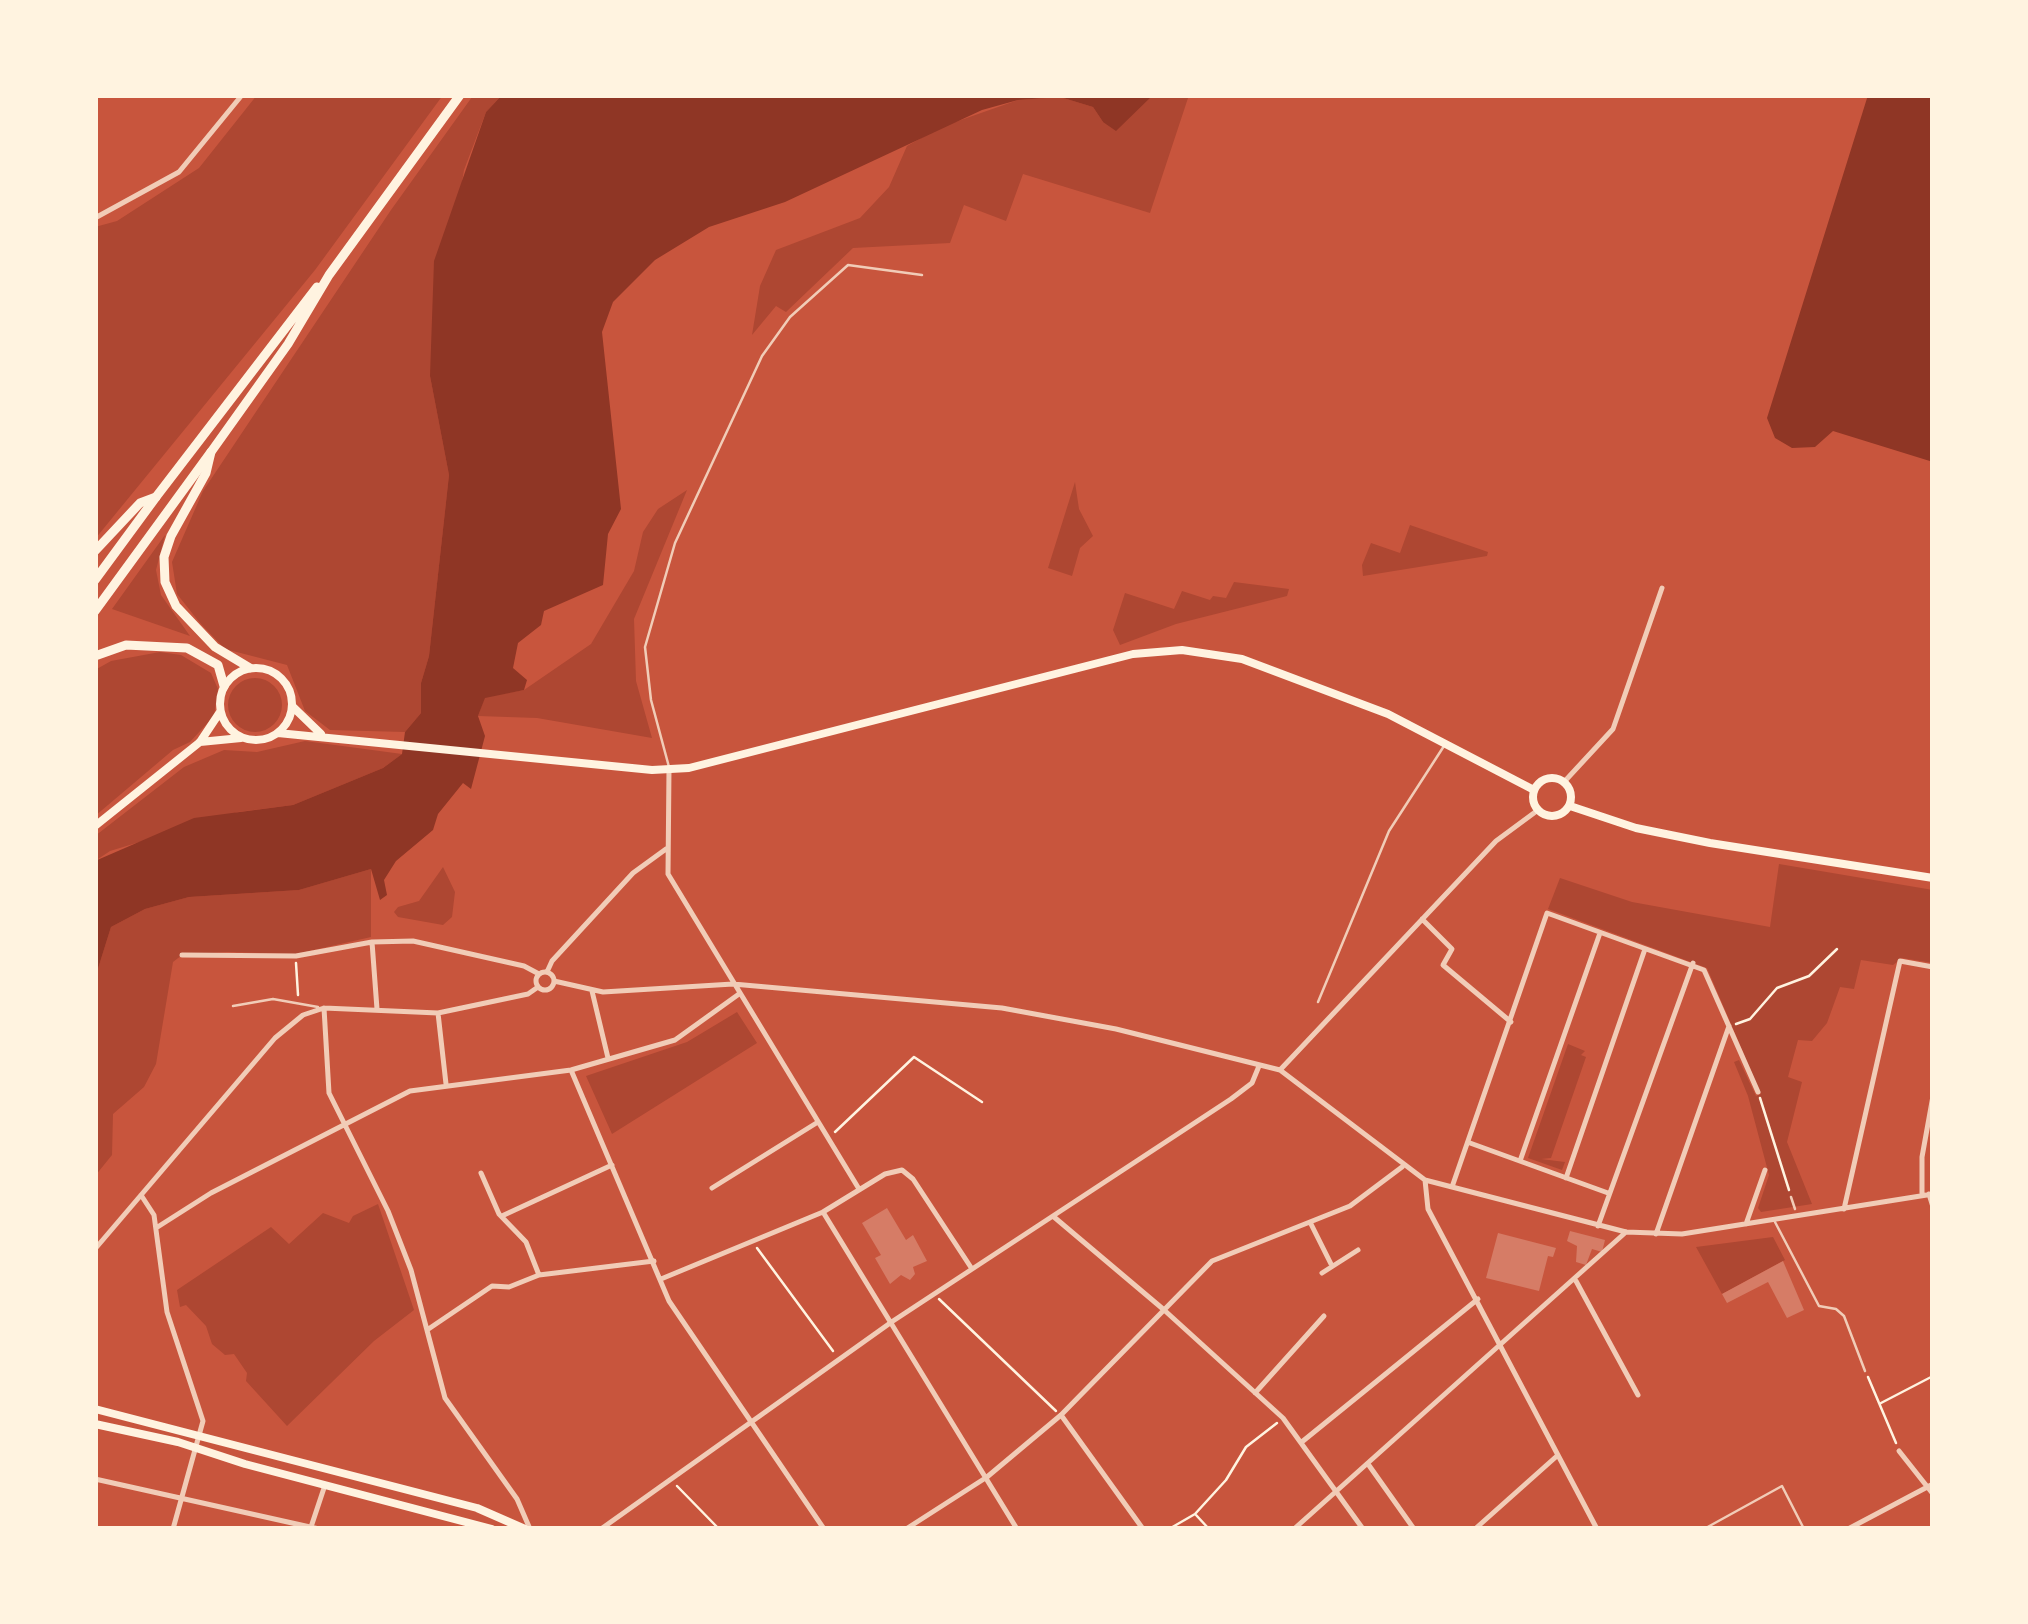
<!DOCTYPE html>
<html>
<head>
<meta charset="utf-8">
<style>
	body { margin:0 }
	#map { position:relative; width:2028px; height:1624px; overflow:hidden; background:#c8553d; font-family:Quicksand,sans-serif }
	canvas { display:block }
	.frame { position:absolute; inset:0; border:98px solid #fff3e0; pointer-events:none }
</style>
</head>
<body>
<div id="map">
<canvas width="2028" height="1624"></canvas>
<div class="frame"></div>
</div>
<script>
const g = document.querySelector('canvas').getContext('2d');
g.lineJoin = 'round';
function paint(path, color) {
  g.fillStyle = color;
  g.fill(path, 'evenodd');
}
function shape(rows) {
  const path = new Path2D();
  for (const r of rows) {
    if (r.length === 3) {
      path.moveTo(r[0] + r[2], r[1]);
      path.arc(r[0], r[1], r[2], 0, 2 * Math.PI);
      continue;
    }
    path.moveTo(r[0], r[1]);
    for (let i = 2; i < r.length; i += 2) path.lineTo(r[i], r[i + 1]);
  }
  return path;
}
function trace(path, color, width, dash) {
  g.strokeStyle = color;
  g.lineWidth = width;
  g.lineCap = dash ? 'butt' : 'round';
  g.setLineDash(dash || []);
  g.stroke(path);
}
paint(shape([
	[257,95,443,95,315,270,95,539,95,227,117,221,199,168],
	[502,95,486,112,464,170,430,376,449,475,429,656,421,683,421,713,405,732,330,730,305,711,287,665,225,649,200,623,177,594,172,562,203,491,391,210,472,97],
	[1151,95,1189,95,1150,213,1023,174,1006,221,964,205,950,243,853,248,786,312,776,306,752,335,760,286,776,250,860,218,889,187,907,146,941,127,1018,100,1060,97,1093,107,1103,122],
	[1075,482,1079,509,1093,536,1080,548,1072,576,1048,568],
	[687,490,634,619,636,681,652,738,537,718,478,716,485,697,524,690,591,644,634,571,643,532,658,509],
	[1410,525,1488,552,1487,556,1363,576,1362,565,1371,543,1400,553],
	[165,535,156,570,161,595,190,636,112,609],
	[1234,582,1289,589,1287,596,1176,624,1120,645,1113,630,1125,593,1174,609,1182,591,1210,600,1213,596,1226,598],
	[160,652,181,655,211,673,218,689,214,716,190,742,173,750,95,816,95,670,111,661],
	[255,705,27],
	[305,741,402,754,383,768,293,805,238,812,110,851,95,861,95,836,184,767,224,750,257,752],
	[1779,864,1933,890,1933,963,1902,958,1893,965,1861,960,1854,989,1840,987,1827,1023,1812,1041,1798,1040,1788,1077,1802,1082,1787,1142,1812,1204,1761,1212,1758,1208,1769,1175,1748,1096,1734,1062,1739,1060,1756,1096,1761,1094,1707,968,1548,909,1560,878,1632,902,1770,927],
	[443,867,455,892,452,917,443,925,398,917,394,912,398,907,419,901],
	[371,869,371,937,296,954,228,952,182,955,173,962,156,1064,144,1087,113,1114,112,1155,95,1176,96,975,111,927,145,909,189,897,299,890],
	[737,1012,757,1043,612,1134,586,1076,687,1042],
	[1568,1044,1585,1051,1581,1055,1586,1057,1551,1158,1541,1159,1565,1162,1562,1170,1528,1158],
	[378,1204,414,1310,374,1341,287,1426,246,1381,247,1373,234,1354,225,1355,212,1344,206,1326,186,1305,180,1307,177,1290,271,1227,289,1244,323,1213,349,1223,353,1216],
	[1773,1237,1785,1260,1722,1294,1696,1247]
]), '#ae4732');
paint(shape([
	[502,95,1153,95,1116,131,1103,122,1093,107,1060,97,1018,100,982,110,785,202,709,227,655,260,613,302,602,332,621,509,608,534,603,585,544,611,541,625,518,643,513,668,527,680,524,690,485,698,478,716,485,736,471,789,463,783,438,814,433,830,396,861,384,880,387,895,380,900,371,869,299,890,189,897,145,909,111,927,96,975,95,1020,95,861,194,818,293,805,383,768,402,754,405,732,421,713,421,683,429,656,449,475,430,376,434,261,486,112],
	[1868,95,1933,95,1933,462,1833,431,1815,447,1792,448,1775,438,1767,418]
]), '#8f3625');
paint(shape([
	[887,1208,906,1240,913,1235,927,1261,913,1267,915,1274,910,1280,901,1275,890,1284,875,1258,881,1255,862,1223],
	[1570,1231,1605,1240,1602,1252,1592,1249,1586,1265,1576,1262,1577,1246,1567,1241],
	[1498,1233,1556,1248,1553,1257,1548,1256,1539,1291,1486,1278],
	[1783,1261,1804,1310,1787,1318,1768,1282,1727,1303,1722,1294]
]), '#d67c66');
trace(shape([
	[296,963,298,995],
	[1736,1024,1750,1019,1777,988,1809,976,1837,949],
	[1760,1098,1789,1190],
	[835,1132,914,1057,982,1102],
	[757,1248,833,1351],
	[939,1299,1056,1411],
	[1868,1377,1896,1443],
	[1881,1403,1933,1376],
	[677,1486,719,1529],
	[1196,1515,1209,1529],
	[1169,1529,1195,1514,1226,1480,1246,1447,1277,1423]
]), '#fff3e0', 2.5);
trace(shape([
	[669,767,651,700,645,647,675,543,762,356,790,317,848,265,922,275],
	[1318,1002,1389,831,1444,746],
	[233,1006,273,999,318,1007],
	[1791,1197,1795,1209],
	[1775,1222,1819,1306,1836,1309,1844,1316,1865,1371],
	[1704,1529,1782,1486,1804,1529]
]), '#f1ccb7', 2.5);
trace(shape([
	[95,218,179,172,242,95],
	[669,769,668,874,859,1189],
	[1564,782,1613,729,1662,588],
	[1422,919,1452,949,1443,965,1511,1022],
	[372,942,377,1009],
	[182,955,296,956,372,942,413,941,524,966,539,974],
	[547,972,552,961,633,873,666,849],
	[545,981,9],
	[554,981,603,992,733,984,1002,1008,1116,1029,1280,1070,1425,1180,1626,1232,1682,1234,1933,1194],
	[592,991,608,1058],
	[324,1008,329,1093,388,1211,411,1270,445,1398,517,1499,530,1529],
	[438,1013,446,1084],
	[571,1070,669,1301,824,1529],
	[1280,1070,1496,841,1538,810],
	[1470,1143,1608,1193],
	[1520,1161,1600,933],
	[481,1173,499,1214,526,1242,539,1275],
	[1566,1178,1645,949],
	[1425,1180,1428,1209,1597,1529],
	[1452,1187,1547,913,1704,970,1758,1092],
	[712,1188,818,1122],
	[1929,1194,1933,1207],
	[141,1195,154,1215,167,1312,203,1421,173,1529],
	[1922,1195,1922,1157,1933,1096],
	[1844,1209,1900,961,1933,967],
	[504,1215,612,1165],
	[1054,1217,1163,1309,1283,1418,1363,1529],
	[1311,1224,1331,1264],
	[1746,1224,1765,1170],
	[1598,1226,1693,963],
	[156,1228,211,1193,410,1091,571,1070,675,1040,739,994],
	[1656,1234,1729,1026],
	[95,1249,275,1038,303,1015,324,1008,438,1013,528,994,538,987],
	[972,1269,913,1179,902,1170,885,1174,823,1212,1017,1529],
	[1322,1273,1358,1250],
	[661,1279,823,1212],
	[1576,1281,1638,1395],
	[427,1330,492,1286,509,1287,539,1275,654,1261],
	[1255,1393,1324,1316],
	[1061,1415,1143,1529],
	[1303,1441,1478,1299],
	[1899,1451,1933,1494],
	[1368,1464,1414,1529],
	[95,1479,319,1529],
	[311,1527,325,1485],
	[601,1529,893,1321,1231,1099,1252,1083,1259,1066],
	[906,1529,987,1477,1061,1415,1212,1261,1350,1206,1402,1167],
	[1294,1529,1626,1232],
	[1475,1529,1558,1455],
	[1848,1529,1933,1484]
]), '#f1ccb7', 5);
trace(shape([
	[256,704,36],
	[292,706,321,734],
	[278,733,652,770,689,768,1133,654,1182,650,1242,659,1388,714,1534,790],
	[200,742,241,738],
	[1552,797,19],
	[1570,806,1636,828,1710,843,1933,878],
	[95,826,200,742,220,712],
	[95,1409,477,1508,525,1529],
	[95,1424,178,1442,245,1464,492,1529]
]), '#fff3e0', 8);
trace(shape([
	[95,551,140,503,156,497,317,287],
	[250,668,215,647,176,606,165,582,164,557,171,536,206,473,211,452,288,344,329,275,460,95]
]), '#fff3e0', 9);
trace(shape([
	[95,580,156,497],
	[95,611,211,452],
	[95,656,126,645,187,648,218,665,224,686]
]), '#fff3e0', 9);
</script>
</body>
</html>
